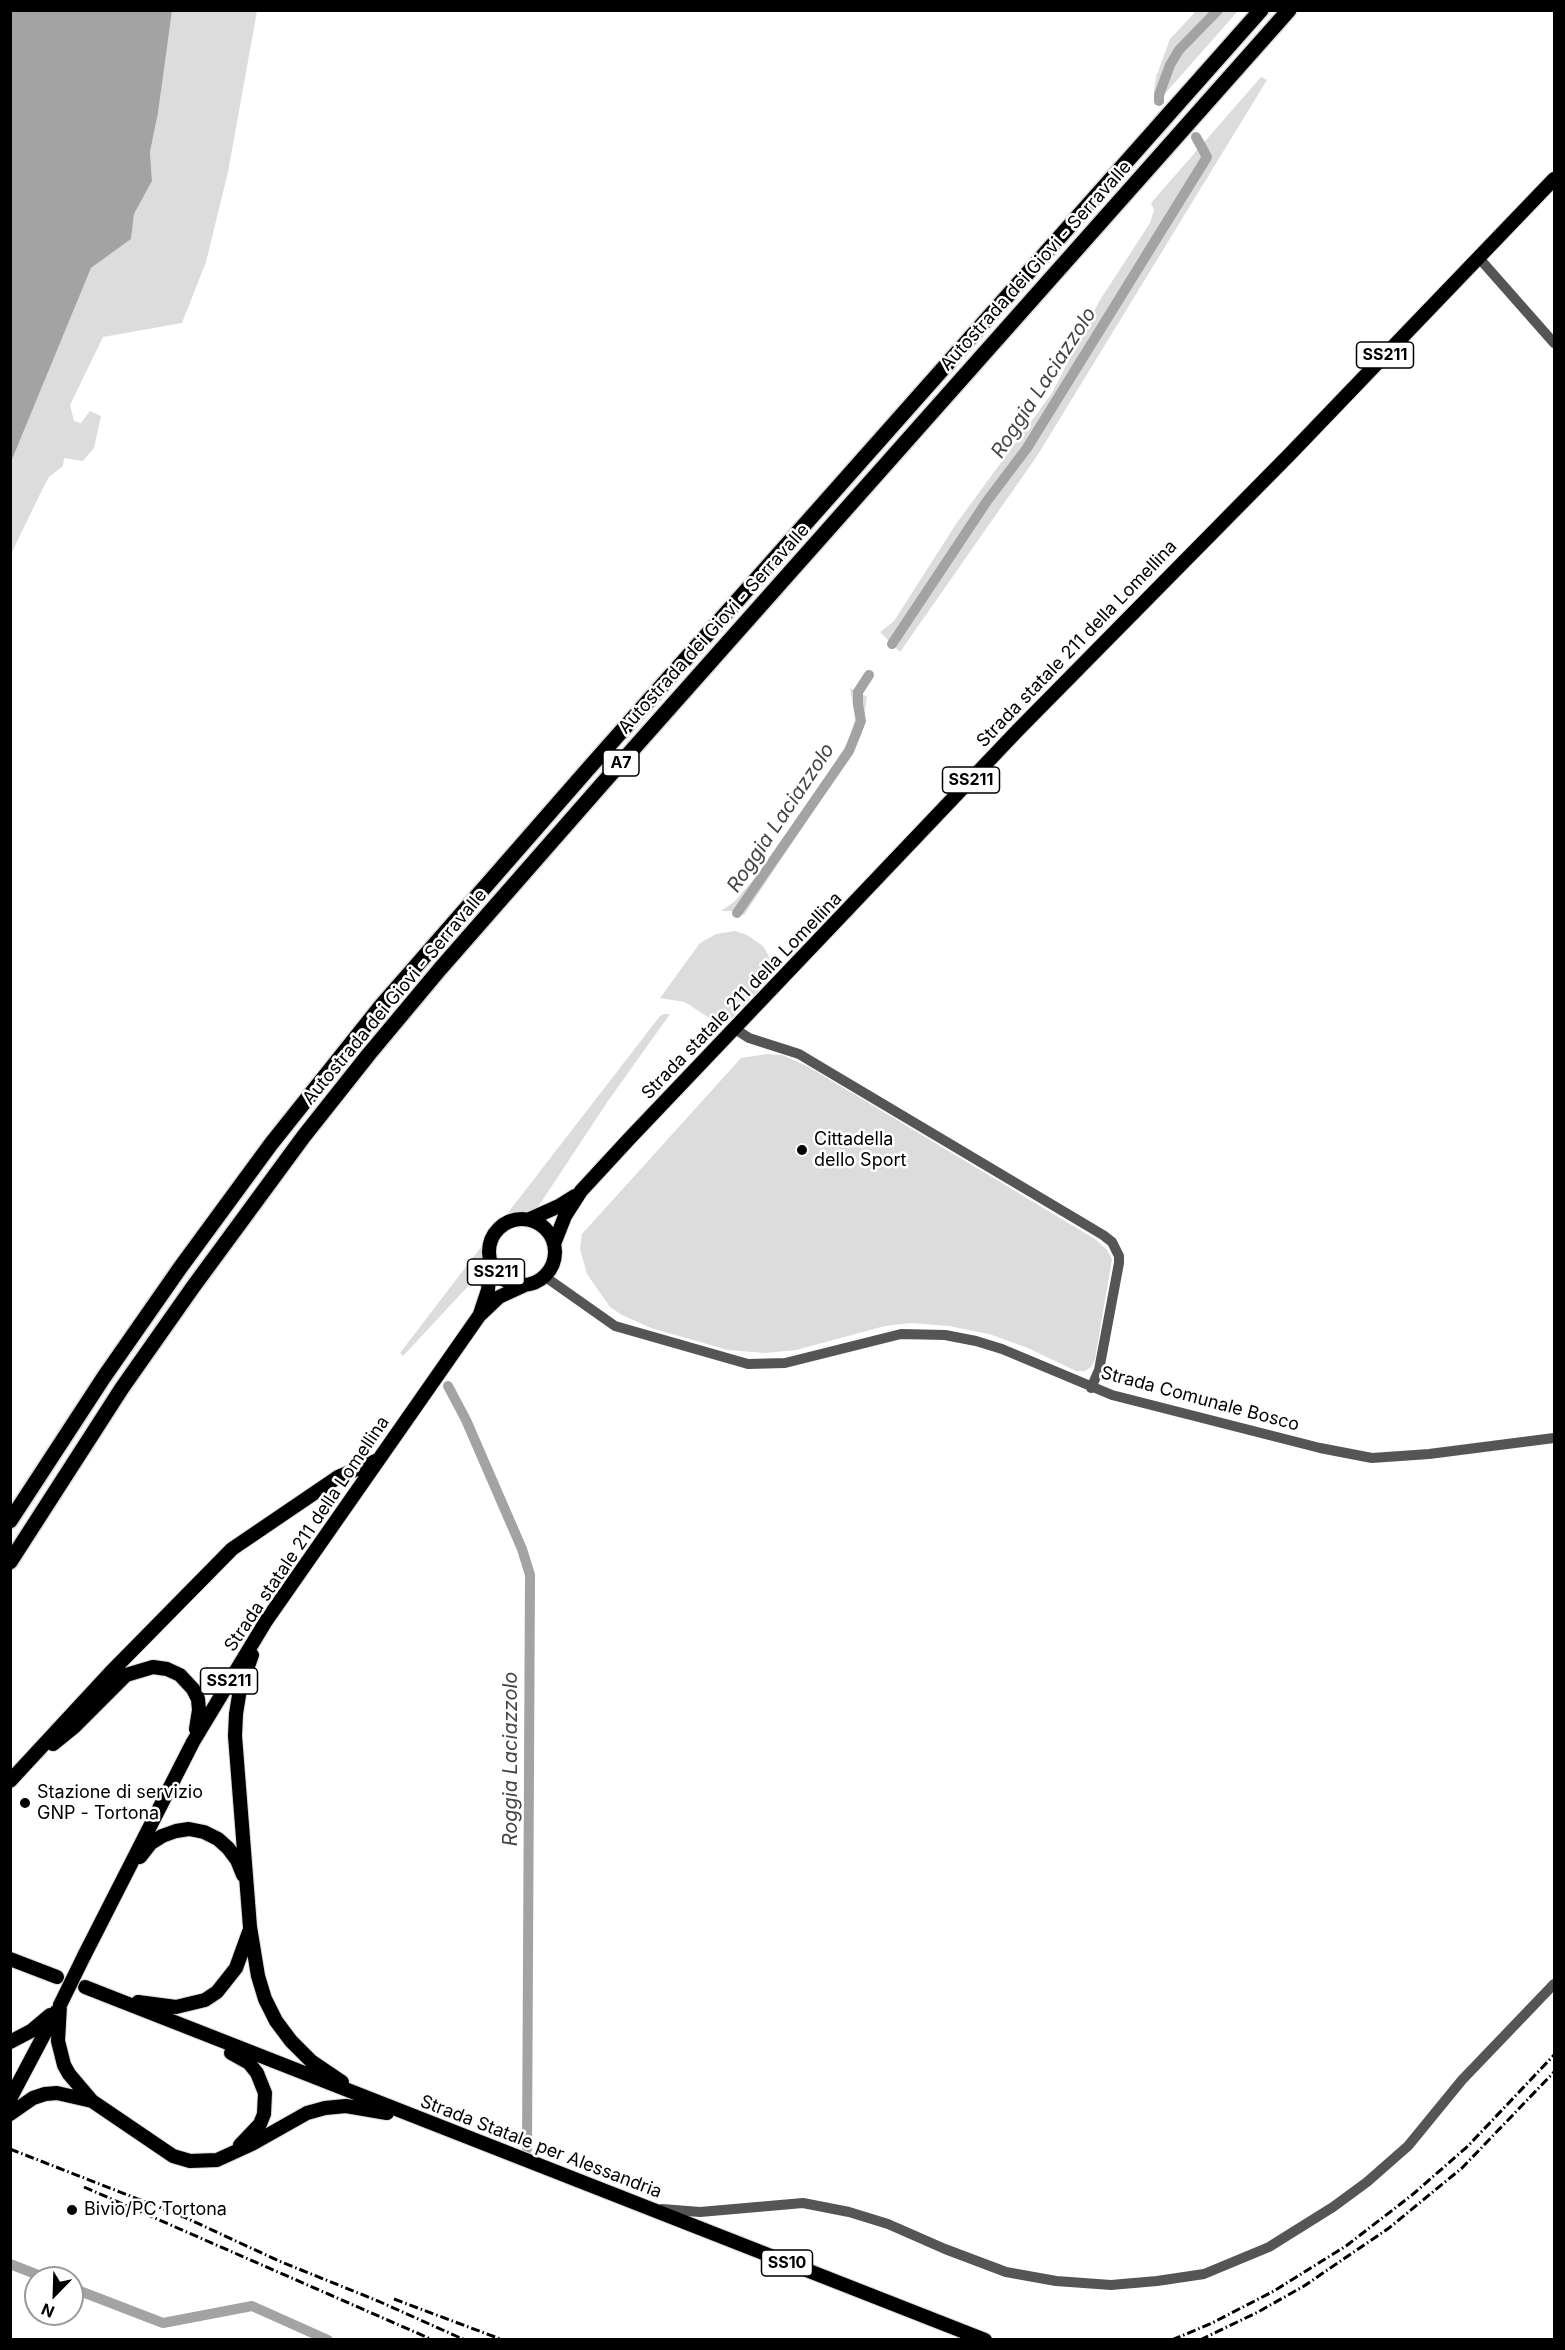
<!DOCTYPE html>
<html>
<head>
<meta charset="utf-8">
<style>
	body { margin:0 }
	#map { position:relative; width:1565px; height:2350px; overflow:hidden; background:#fff; font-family:Inter,sans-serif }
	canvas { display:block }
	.frame { position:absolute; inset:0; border:12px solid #000; pointer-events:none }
	.north { position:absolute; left:24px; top:2266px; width:60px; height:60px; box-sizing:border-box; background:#fff; border:2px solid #999; border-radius:50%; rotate:203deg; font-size:16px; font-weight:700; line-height:24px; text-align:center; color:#000 }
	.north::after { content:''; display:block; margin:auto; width:21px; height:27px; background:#000; clip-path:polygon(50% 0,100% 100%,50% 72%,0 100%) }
</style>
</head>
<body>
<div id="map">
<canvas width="1565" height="2350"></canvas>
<div class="frame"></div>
<div class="north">N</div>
</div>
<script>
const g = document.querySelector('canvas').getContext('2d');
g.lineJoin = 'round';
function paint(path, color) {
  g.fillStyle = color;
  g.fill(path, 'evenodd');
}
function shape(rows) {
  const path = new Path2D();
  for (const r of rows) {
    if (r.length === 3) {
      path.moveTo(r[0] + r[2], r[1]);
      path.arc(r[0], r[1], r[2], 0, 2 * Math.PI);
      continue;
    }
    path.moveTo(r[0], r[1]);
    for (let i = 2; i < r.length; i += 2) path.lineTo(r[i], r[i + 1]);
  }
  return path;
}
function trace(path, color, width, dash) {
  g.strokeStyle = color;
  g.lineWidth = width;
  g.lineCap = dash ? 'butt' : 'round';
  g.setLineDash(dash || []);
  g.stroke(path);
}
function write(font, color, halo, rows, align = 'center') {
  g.font = font + ' Inter,sans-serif';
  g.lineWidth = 5;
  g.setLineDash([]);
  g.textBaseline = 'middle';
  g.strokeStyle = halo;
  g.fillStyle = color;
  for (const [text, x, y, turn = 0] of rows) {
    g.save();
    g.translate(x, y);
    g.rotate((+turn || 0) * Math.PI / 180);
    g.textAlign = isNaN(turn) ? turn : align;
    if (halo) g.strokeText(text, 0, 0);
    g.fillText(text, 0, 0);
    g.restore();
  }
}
paint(shape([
	[1197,10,1238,11,1155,105,1154,91,1156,77,1170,39],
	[172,11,257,11,228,172,206,262,182,323,103,337,70,405,74,421,81,423,90,411,101,416,94,448,83,461,64,458,63,466,49,477,42,490,11,554,11,462,91,268,131,239,134,214,152,181,150,152,158,113],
	[1261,77,1267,80,1037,456,900,652,880,632,894,621,956,524,1052,393,1100,300,1150,223,1154,210,1151,203],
	[850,688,867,697,861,735,853,752,744,915,734,911,721,911,734,902,771,859,849,741,855,719],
	[735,931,747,935,763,946,771,960,773,969,768,981,729,1021,714,1021,685,1002,660,998,700,943,716,934],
	[664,1014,670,1014,608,1101,532,1216,509,1216,507,1214,660,1016],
	[767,1054,782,1055,807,1066,1095,1239,1107,1250,1112,1259,1095,1359,1091,1367,1085,1371,1076,1371,1028,1348,989,1334,949,1326,911,1323,885,1326,796,1350,765,1353,728,1350,651,1328,622,1315,610,1307,587,1274,580,1249,582,1234,741,1058],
	[481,1247,487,1266,403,1356,400,1353]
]), '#dcdcdc');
paint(shape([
	[11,10,172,11,158,113,150,152,152,181,134,214,131,239,91,268,11,462]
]), '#a3a3a3');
trace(shape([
	[1159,101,1159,95,1170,65,1179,50,1218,10],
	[892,644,987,501,1027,448,1207,157,1196,137],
	[737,913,849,751,861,721,858,704,858,692,869,675],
	[448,1386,466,1420,522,1549,530,1575,527,2149],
	[10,2264,46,2278],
	[72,2288,163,2323,252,2306,328,2340]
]), '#a3a3a3', 10);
const major = shape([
	[522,1252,33],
	[530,1219,559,1206,575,1196],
	[554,1244,565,1216,581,1191,629,1139,1018,730,1292,452,1554,179],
	[480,1314,488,1290,490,1263],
	[252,1655,240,1689,236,1714,235,1736,250,1927,258,1976,265,1999,276,2021,291,2041,311,2061,342,2082],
	[53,1744,74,1727,126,1675,153,1667,167,1669,180,1675,193,1689,198,1699,199,1710,196,1729],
	[10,1781,110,1673,232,1549,338,1477,378,1460],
	[140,1857,151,1843,162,1836,176,1831,189,1829,204,1832,218,1839,228,1848,237,1860,243,1875],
	[84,1956,193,1742,266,1621,479,1316,499,1297,525,1285],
	[10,1959,57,1977],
	[85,1987,985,2340],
	[138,2002,176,2007,205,2000,217,1992,236,1968,249,1932],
	[60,2005,58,2041,64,2065,69,2074,92,2101,173,2156,190,2161,217,2160,252,2144,307,2113,325,2108,346,2106,387,2113],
	[10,2042,31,2031,50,2015],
	[231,2053,249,2063,257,2073,265,2093,264,2114,260,2124,240,2145],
	[10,2099,56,2012],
	[10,2114,33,2098,45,2094,57,2093,92,2101]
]);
const highway = shape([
	[10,1521,104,1377,180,1268,271,1144,381,1006,588,769,1261,10],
	[10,1562,122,1388,193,1287,304,1136,369,1054,440,969,603,783,1289,10]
]);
trace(major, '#dbdbdb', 16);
trace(highway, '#dbdbdb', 18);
trace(shape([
	[1479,258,1554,343],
	[735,1029,749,1038,799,1054,814,1063,1103,1235,1112,1242,1119,1256,1119,1263,1099,1370,1091,1388],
	[544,1276,615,1326,748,1364,785,1363,901,1334,945,1335,976,1341,1002,1349,1112,1395,1320,1448,1372,1458,1429,1454,1554,1438],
	[662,2209,700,2212,803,2203,849,2212,888,2224,945,2249,1006,2272,1056,2281,1111,2285,1157,2281,1204,2274,1269,2247,1333,2207,1367,2182,1408,2146,1462,2080,1554,1984]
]), '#555', 10);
trace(major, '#000', 14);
trace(highway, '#000', 15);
trace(shape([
	[10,2149,184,2217,279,2261,378,2301,465,2340],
	[84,2187,433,2340],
	[394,2299,503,2340],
	[1172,2340,1212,2323,1274,2291,1346,2246,1412,2195,1468,2146,1554,2055],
	[1200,2340,1258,2312,1304,2286,1389,2228,1462,2168,1554,2072]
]), '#000', 3, [9, 3, 1.5, 3]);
const majorBridge = shape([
	[60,2005,84,1956]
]);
trace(majorBridge, '#dbdbdb', 16, []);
trace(majorBridge, '#000', 14);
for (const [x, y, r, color] of [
	[802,1150,6,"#000"],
	[25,1803,6,"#000"],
	[72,2210,6,"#000"]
]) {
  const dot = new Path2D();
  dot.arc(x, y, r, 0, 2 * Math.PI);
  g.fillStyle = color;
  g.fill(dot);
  trace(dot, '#fff', 2);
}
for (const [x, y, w] of [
	[1385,355,57],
	[621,763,36],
	[971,780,57],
	[496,1272,57],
	[229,1681,57],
	[787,2263,51]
]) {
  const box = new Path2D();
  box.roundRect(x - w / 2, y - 13, w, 26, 4.5);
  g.fillStyle = '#fff';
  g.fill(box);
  trace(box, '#000', 1.5);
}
write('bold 16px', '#000', null, [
	["SS211",1385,355],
	["A7",621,763],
	["SS211",971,780],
	["SS211",496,1272],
	["SS211",229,1681],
	["SS10",787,2263]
]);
write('18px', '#000', '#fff', [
	["Autostrada dei Giovi - Serravalle",1036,266,-48],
	["Autostrada dei Giovi - Serravalle",714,629,-48],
	["Strada statale 211 della Lomellina",1077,644,-46],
	["Strada statale 211 della Lomellina",742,996,-46],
	["Autostrada dei Giovi - Serravalle",395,997,-50],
	["Strada Comunale Bosco",1200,1399,15],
	["Strada statale 211 della Lomellina",307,1534,-56],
	["Strada Statale per Alessandria",541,2147,21]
]);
write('18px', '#000', '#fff', [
	["Cittadella",814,1140],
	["dello Sport",814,1161],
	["Stazione di servizio",37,1793],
	["GNP - Tortona",37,1814],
	["Bivio/PC Tortona",84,2210]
], 'left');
write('italic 20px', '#444', '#fff', [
	["Roggia Laciazzolo",1044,383,-57],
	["Roggia Laciazzolo",781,818,-56],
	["Roggia Laciazzolo",511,1759,-90]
]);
</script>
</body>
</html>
